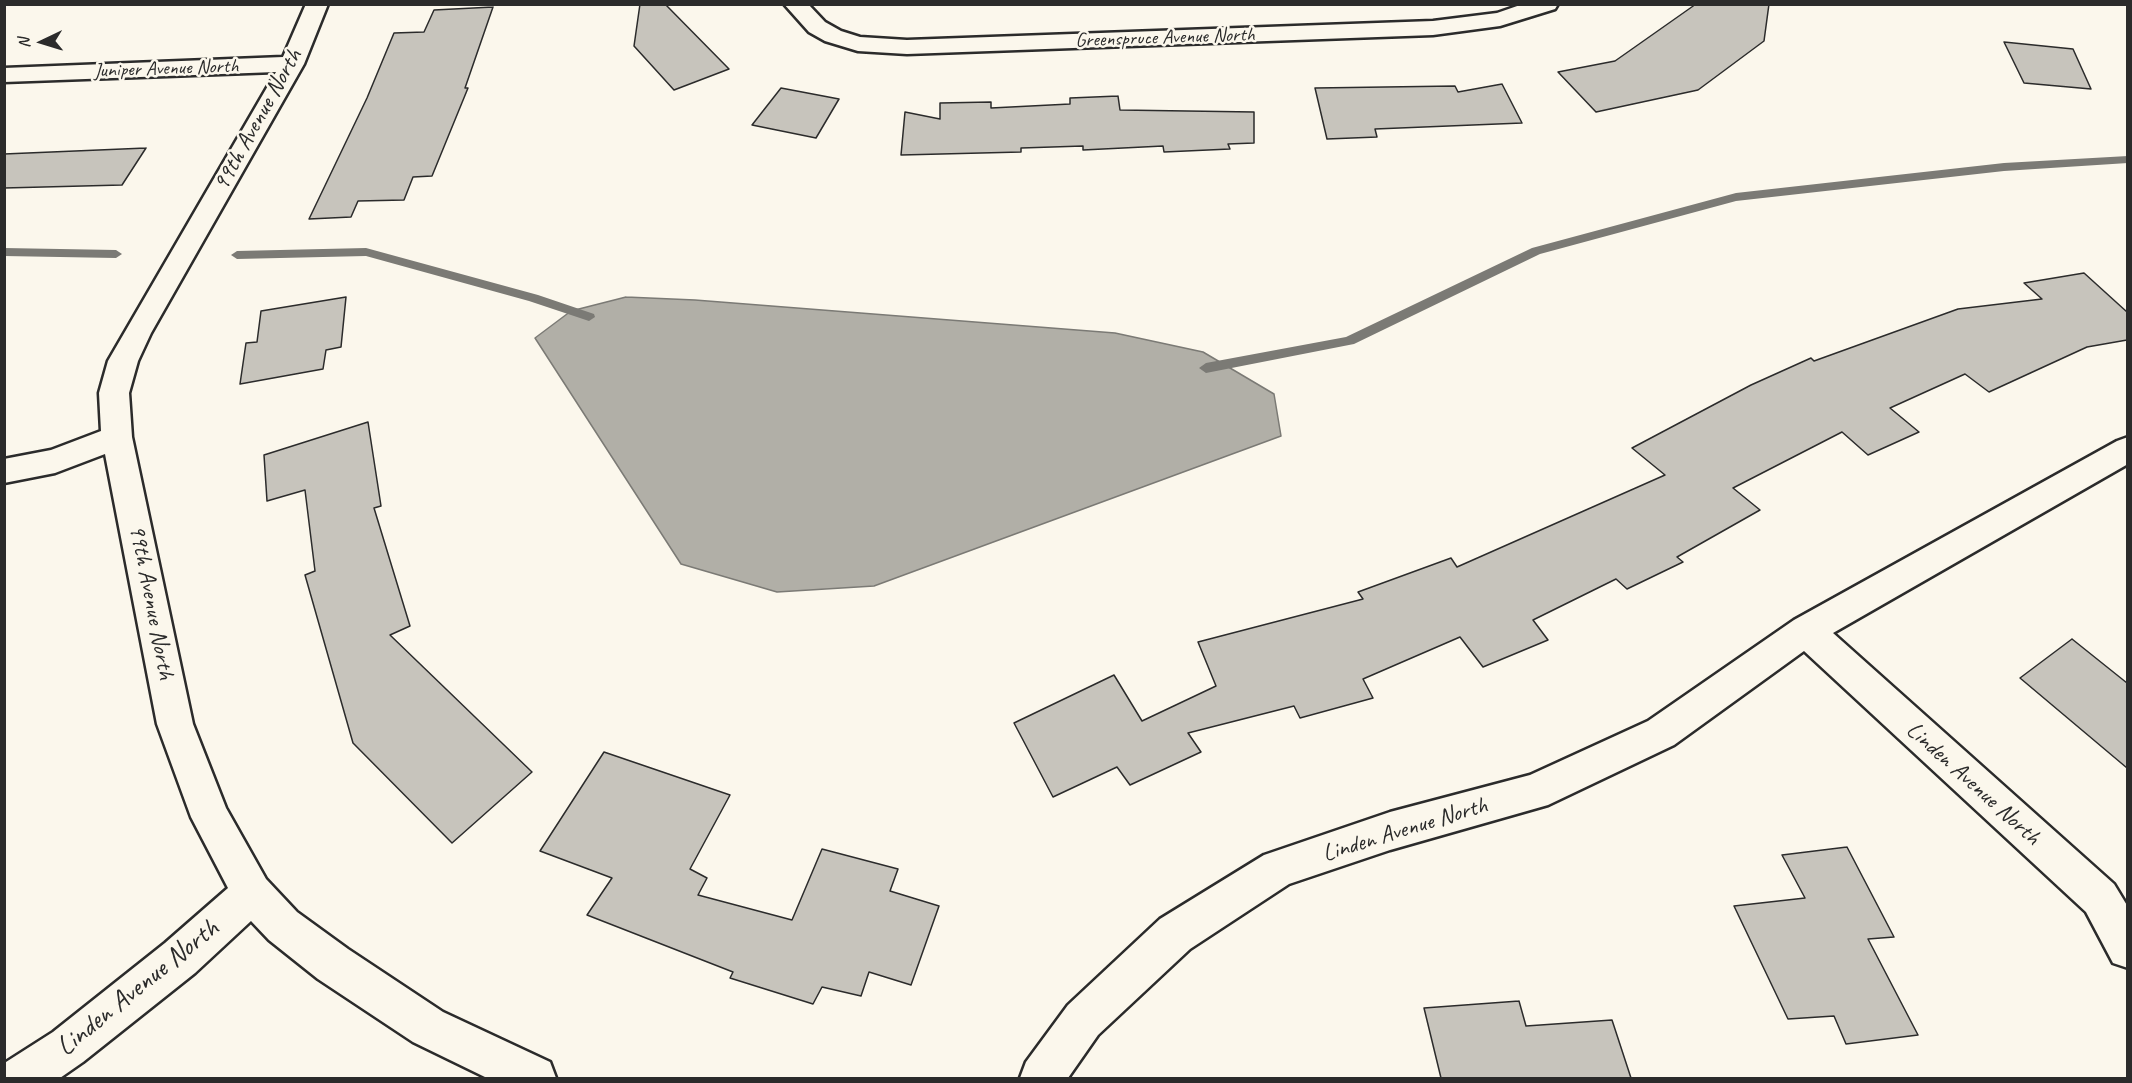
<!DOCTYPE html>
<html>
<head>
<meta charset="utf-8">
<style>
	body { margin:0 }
	#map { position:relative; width:2132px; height:1083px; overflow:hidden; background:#fbf7ec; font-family:Caveat,sans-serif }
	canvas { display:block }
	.frame { position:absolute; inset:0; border:6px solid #2b2b2b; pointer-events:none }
	.north { position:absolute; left:12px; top:12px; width:60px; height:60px; -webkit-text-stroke:4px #fbf7ec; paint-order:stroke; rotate:266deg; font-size:16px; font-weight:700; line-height:24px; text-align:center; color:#2b2b2b }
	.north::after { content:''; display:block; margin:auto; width:21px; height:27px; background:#2b2b2b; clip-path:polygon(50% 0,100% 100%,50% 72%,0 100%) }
</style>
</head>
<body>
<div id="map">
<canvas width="2132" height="1083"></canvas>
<div class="frame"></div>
<div class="north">N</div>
</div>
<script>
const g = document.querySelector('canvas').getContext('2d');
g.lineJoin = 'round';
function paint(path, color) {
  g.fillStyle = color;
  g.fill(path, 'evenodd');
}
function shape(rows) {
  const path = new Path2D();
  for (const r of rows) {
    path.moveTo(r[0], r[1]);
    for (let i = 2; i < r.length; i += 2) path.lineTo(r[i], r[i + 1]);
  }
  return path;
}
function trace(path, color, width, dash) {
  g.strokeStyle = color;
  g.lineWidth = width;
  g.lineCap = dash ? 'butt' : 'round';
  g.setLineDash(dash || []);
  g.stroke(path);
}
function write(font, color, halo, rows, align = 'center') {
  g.font = font + ' Caveat,sans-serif';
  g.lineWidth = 5;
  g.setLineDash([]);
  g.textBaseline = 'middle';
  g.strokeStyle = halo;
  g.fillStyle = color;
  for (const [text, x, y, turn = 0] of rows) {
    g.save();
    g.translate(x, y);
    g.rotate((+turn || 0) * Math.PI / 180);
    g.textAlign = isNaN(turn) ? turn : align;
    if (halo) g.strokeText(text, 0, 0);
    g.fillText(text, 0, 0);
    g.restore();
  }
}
const water = shape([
	[626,297,695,300,1115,333,1203,352,1274,394,1281,436,874,586,777,592,681,564,535,338,571,311,626,297]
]);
paint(water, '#b1afa7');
trace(water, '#7b7a75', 1.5);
paint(shape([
	[2128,156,2128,163,2004,171,1736,201,1540,254,1354,344,1206,373,1199,368,1206,363,1346,337,1532,248,1736,193,2004,163,2128,156],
	[4,248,116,250,122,254,116,258,4,256,4,248],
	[366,248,538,295,594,314,595,317,589,321,529,301,366,256,237,259,231,255,237,251,366,248]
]), '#7b7a75');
const building = shape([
	[640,4,665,4,729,69,674,90,634,46,640,4],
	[1696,4,1769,4,1764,41,1698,90,1596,112,1558,72,1615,61,1696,4],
	[493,7,465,88,468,88,432,176,413,177,404,200,358,201,351,217,309,219,367,98,394,33,424,32,434,10,493,7],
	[2004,42,2073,49,2091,89,2024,83,2004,42],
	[1502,84,1522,123,1375,129,1377,137,1327,139,1315,88,1455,86,1458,92,1502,84],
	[781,88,839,99,816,138,752,125,781,88],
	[1118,96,1120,110,1254,112,1254,143,1228,144,1230,149,1164,152,1163,146,1083,150,1083,146,1021,148,1021,152,901,155,905,112,940,119,940,103,991,102,991,108,1070,104,1070,98,1118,96],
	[146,148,122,185,4,188,4,154,146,148],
	[2084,273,2127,312,2127,340,2087,347,1989,392,1965,374,1890,408,1919,432,1868,455,1842,432,1733,488,1760,510,1677,557,1683,562,1627,589,1616,579,1533,620,1548,640,1483,667,1460,637,1363,679,1373,698,1300,718,1294,706,1188,733,1201,752,1130,785,1117,767,1053,797,1014,723,1114,675,1142,721,1216,686,1198,642,1363,599,1358,592,1451,558,1457,567,1665,475,1632,448,1751,385,1811,358,1814,361,1958,309,2042,299,2024,283,2084,273],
	[346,297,341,347,326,350,323,369,240,384,246,343,257,342,261,311,346,297],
	[368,422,381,506,374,508,410,626,390,635,532,772,452,843,353,743,305,575,315,571,305,490,267,501,264,455,368,422],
	[2072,639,2127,683,2127,768,2020,678,2072,639],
	[604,752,730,795,690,869,707,878,698,895,792,920,822,849,898,869,890,891,939,906,911,985,869,972,861,996,822,987,813,1004,730,978,733,972,587,915,612,878,540,851,604,752],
	[1847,847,1894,937,1868,939,1918,1035,1846,1044,1834,1016,1788,1019,1734,906,1805,898,1782,855,1847,847],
	[1519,1001,1526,1026,1612,1020,1631,1078,1441,1078,1424,1008,1519,1001]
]);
paint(building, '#c7c4bc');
trace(building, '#2b2b2b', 1.5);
const street = shape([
	[306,4,328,4,304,64,151,333,138,361,129,393,132,437,193,724,226,808,266,879,297,912,348,949,443,1012,550,1062,556,1078,487,1078,413,1042,318,979,269,940,251,921,195,973,83,1062,60,1078,4,1078,6,1062,53,1032,165,943,228,888,191,817,157,724,105,454,55,473,4,483,4,459,51,450,101,431,99,393,108,361,276,72,4,82,4,68,283,57,306,4],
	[784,4,808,4,825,22,841,31,860,37,907,40,1433,21,1497,13,1523,4,1558,4,1555,9,1500,26,1433,35,907,54,858,51,825,41,809,32,784,4],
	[2128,437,2128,464,1833,633,2114,884,2128,907,2128,968,2113,963,2086,912,1804,651,1674,745,1548,805,1390,850,1289,884,1190,949,1098,1035,1068,1078,1020,1078,1026,1062,1068,1005,1160,919,1264,855,1390,812,1530,775,1648,721,1794,620,2117,441,2128,437]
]);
trace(street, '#2b2b2b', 5);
paint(street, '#fbf7ec');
write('20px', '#2b2b2b', '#fbf7ec', [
	["Greenspruce Avenue North",1165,38,-2],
	["Juniper Avenue North",166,69,-2]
]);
write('24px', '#2b2b2b', '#fbf7ec', [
	["99th Avenue North",258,120,-61],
	["99th Avenue North",151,602,79],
	["Linden Avenue North",1973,784,42],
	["Linden Avenue North",1405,830,-17]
]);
write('28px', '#2b2b2b', '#fbf7ec', [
	["Linden Avenue North",138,988,-39]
]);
</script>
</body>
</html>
